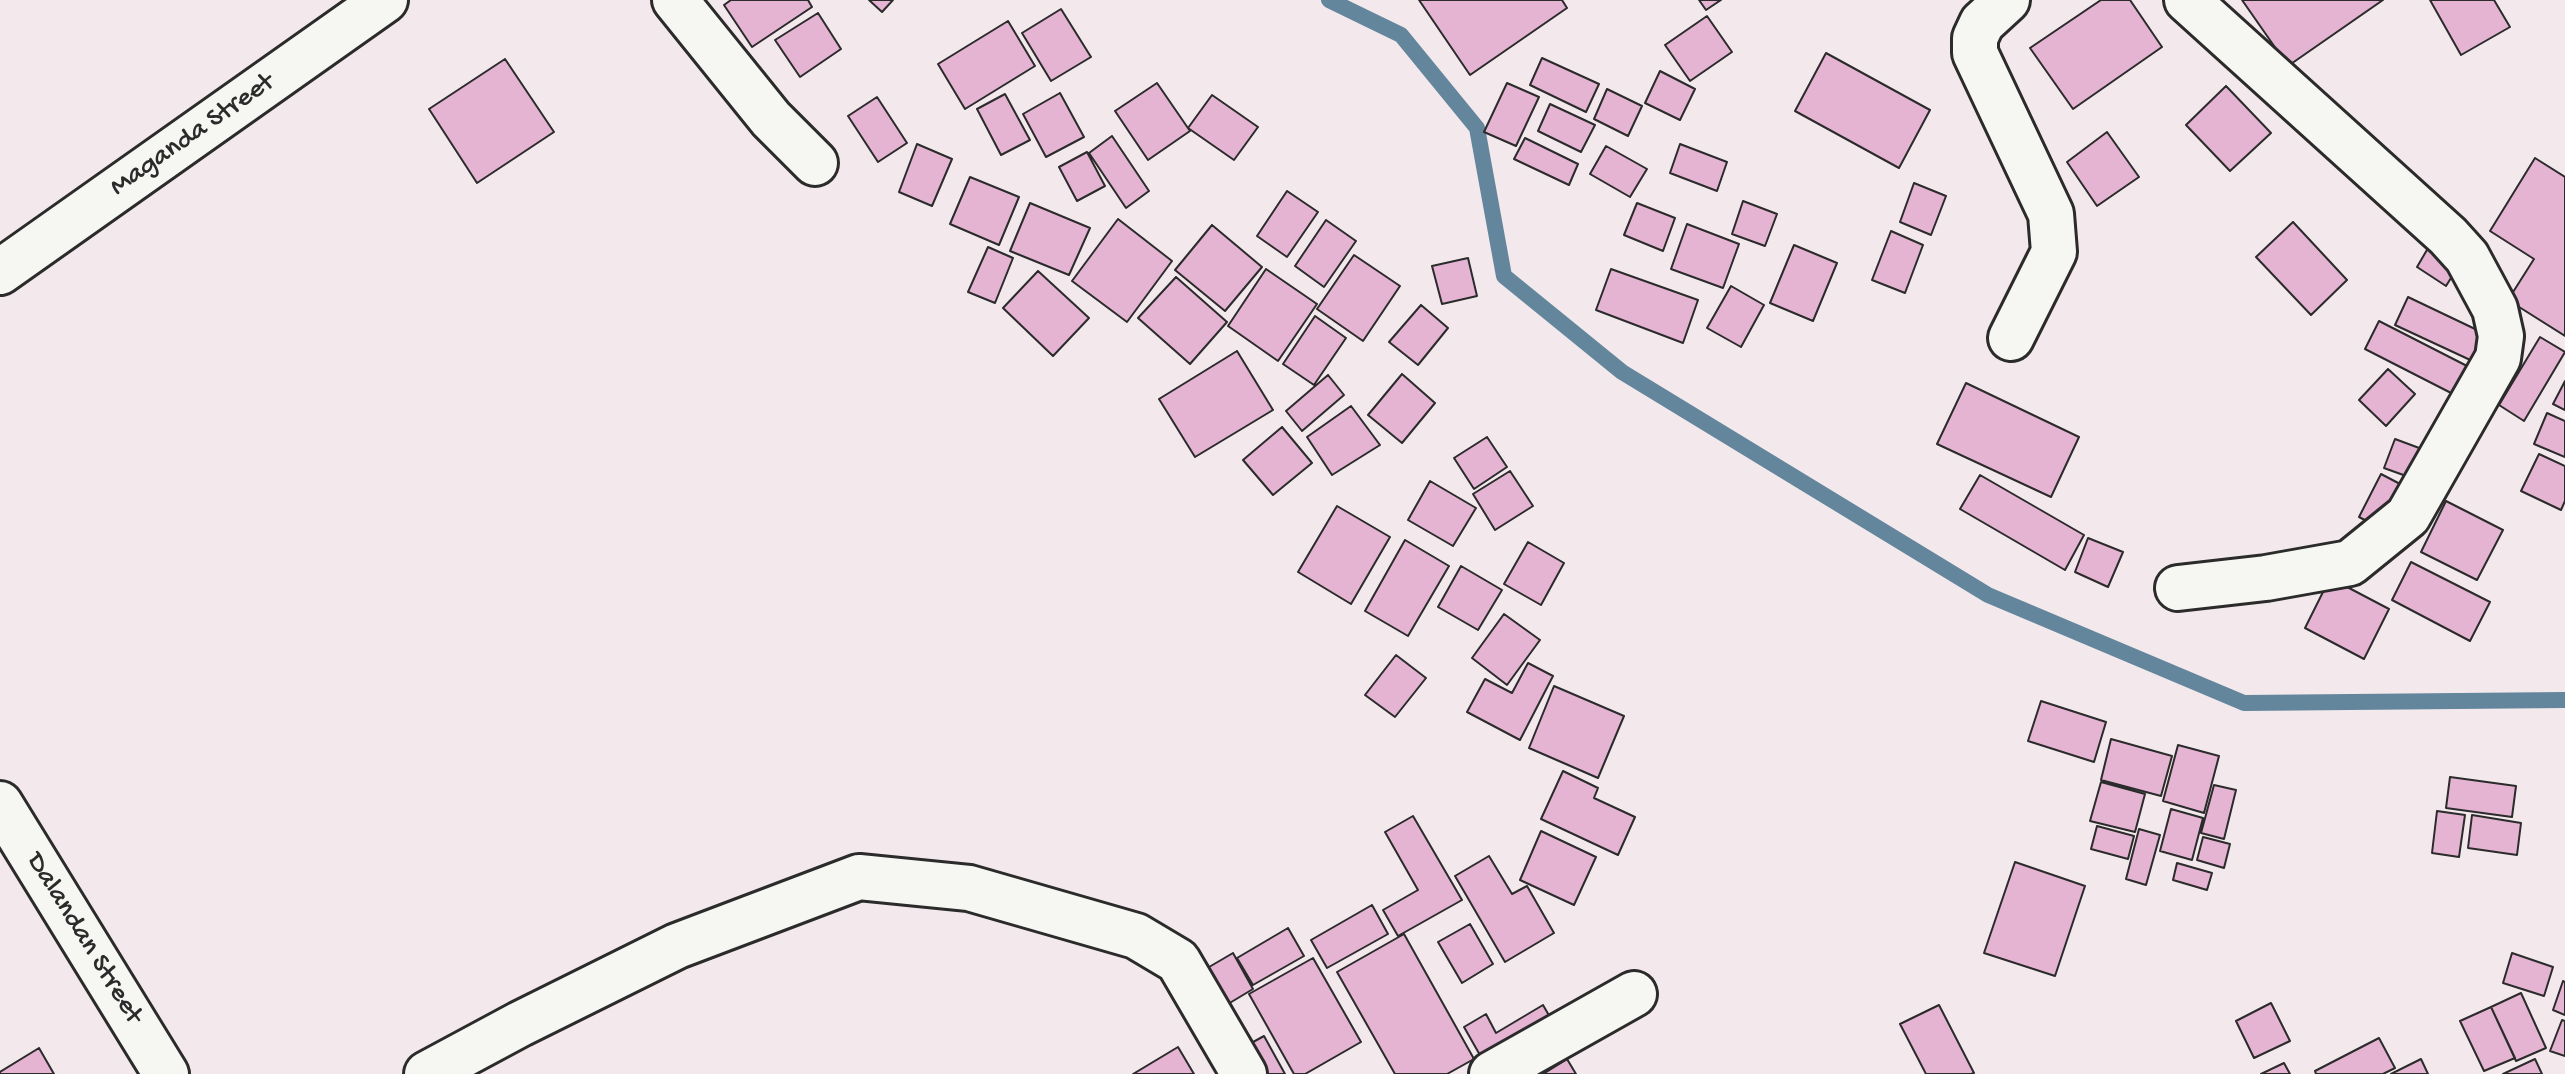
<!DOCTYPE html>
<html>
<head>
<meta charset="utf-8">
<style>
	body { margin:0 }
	canvas { display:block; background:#f3e9ec }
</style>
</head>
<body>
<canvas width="2565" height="1074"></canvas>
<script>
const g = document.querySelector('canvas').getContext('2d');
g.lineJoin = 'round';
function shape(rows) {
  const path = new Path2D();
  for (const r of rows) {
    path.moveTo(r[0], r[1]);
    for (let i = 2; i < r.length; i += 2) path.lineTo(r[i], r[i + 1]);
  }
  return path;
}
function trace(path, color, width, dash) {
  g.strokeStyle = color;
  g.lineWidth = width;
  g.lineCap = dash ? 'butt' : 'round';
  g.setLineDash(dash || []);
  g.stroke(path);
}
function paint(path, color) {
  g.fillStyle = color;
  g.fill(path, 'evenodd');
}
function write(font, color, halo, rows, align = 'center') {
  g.font = font + ' "Gochi Hand",sans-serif';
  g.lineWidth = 8;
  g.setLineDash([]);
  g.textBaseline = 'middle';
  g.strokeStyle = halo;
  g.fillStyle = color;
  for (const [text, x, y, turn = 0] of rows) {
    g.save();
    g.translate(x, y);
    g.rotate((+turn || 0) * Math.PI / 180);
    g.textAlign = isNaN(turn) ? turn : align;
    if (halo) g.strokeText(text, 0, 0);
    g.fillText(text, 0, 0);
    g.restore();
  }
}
trace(shape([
	[1329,0,1401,35,1477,128,1504,276,1622,372,1988,595,2244,703,2565,700]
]), '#64869d', 16);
const building = shape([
	[731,0,808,0,812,7,752,47,724,5,731,0],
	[869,0,893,0,882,12,869,0],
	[1419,0,1562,0,1567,8,1470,75,1419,0],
	[1699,0,1721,0,1706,10,1699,0],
	[2101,0,2130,0,2162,47,2073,109,2030,48,2101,0],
	[2242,0,2383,0,2288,66,2242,0],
	[2430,0,2494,0,2510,27,2461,55,2430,0],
	[1061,9,1091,57,1051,81,1022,33,1061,9],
	[818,13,841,49,800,77,775,40,818,13],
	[1707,16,1732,52,1690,81,1665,45,1707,16],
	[1008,21,1035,66,965,109,938,64,1008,21],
	[1826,53,1930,110,1899,168,1795,111,1826,53],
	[1542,58,1599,84,1586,112,1530,85,1542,58],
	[505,59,554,132,477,183,429,109,505,59],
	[1660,71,1695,89,1680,120,1645,103,1660,71],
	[1157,83,1190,131,1148,160,1115,111,1157,83],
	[1507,83,1539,97,1516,146,1484,132,1507,83],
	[2226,86,2271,133,2230,171,2186,125,2226,86],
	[1607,89,1642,106,1628,136,1594,119,1607,89],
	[1060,93,1084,137,1046,157,1023,114,1060,93],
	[1005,94,1030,140,1001,155,977,109,1005,94],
	[1212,95,1258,127,1234,160,1188,128,1212,95],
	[877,97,907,143,878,162,848,116,877,97],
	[1550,104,1595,125,1581,152,1538,131,1550,104],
	[2107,132,2139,177,2097,206,2067,162,2107,132],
	[1112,136,1149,191,1126,208,1089,153,1112,136],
	[1525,138,1578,164,1569,185,1514,159,1525,138],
	[917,144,952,159,932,206,899,192,917,144],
	[1680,144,1727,162,1717,191,1670,173,1680,144],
	[1606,146,1647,169,1630,197,1590,174,1606,146],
	[1087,152,1105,186,1077,201,1059,167,1087,152],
	[2535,158,2565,177,2565,336,2508,300,2534,259,2490,231,2535,158],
	[970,177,1019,197,999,245,950,224,970,177],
	[1914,183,1946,196,1931,235,1900,222,1914,183],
	[1287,191,1318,212,1287,257,1257,236,1287,191],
	[1743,201,1777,214,1765,246,1732,234,1743,201],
	[1030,203,1090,228,1069,275,1010,251,1030,203],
	[1637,203,1675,218,1663,251,1624,235,1637,203],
	[1118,219,1172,261,1127,322,1072,281,1118,219],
	[1326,220,1356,241,1324,287,1295,266,1326,220],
	[2293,222,2347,280,2311,315,2256,257,2293,222],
	[1687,224,1739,244,1723,288,1671,269,1687,224],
	[1212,225,1262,267,1225,311,1175,270,1212,225],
	[1891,231,1923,245,1905,293,1872,280,1891,231],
	[2431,243,2461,262,2446,286,2417,267,2431,243],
	[1794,245,1837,263,1813,321,1770,303,1794,245],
	[988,247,1013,258,995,303,968,292,988,247],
	[1354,255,1400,286,1363,341,1317,309,1354,255],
	[1468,258,1477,296,1442,304,1432,266,1468,258],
	[1266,269,1317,304,1278,361,1228,326,1266,269],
	[1611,269,1698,300,1683,343,1596,310,1611,269],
	[1038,271,1089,318,1053,356,1003,308,1038,271],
	[1176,277,1227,322,1190,364,1138,318,1176,277],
	[1731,286,1764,305,1741,347,1707,328,1731,286],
	[2408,297,2494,338,2481,365,2395,325,2408,297],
	[1421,305,1448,328,1418,365,1389,342,1421,305],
	[1315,316,1346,338,1314,385,1283,364,1315,316],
	[2379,321,2469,367,2455,395,2365,349,2379,321],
	[2540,337,2565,352,2524,421,2499,405,2540,337],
	[1237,351,1273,410,1195,457,1159,399,1237,351],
	[2388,369,2415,394,2386,426,2359,400,2388,369],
	[1402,374,1435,403,1402,443,1368,415,1402,374],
	[1328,375,1344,395,1302,431,1286,411,1328,375],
	[2565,381,2565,410,2553,404,2565,381],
	[1966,383,2079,437,2051,497,1937,444,1966,383],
	[1351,406,1380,445,1332,475,1307,437,1351,406],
	[2547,413,2565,421,2565,457,2534,444,2547,413],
	[1282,427,1312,463,1273,495,1243,460,1282,427],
	[1487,437,1507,467,1474,489,1454,458,1487,437],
	[2395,439,2430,452,2420,481,2384,468,2395,439],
	[2539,454,2565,466,2565,501,2561,510,2521,491,2539,454],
	[1510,471,1533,506,1495,530,1473,494,1510,471],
	[2381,474,2404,486,2382,529,2359,517,2381,474],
	[1980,475,2084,535,2065,570,1960,509,1980,475],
	[1430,481,1476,508,1453,546,1408,520,1430,481],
	[2446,501,2503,530,2477,580,2421,552,2446,501],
	[1337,506,1390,537,1351,604,1298,572,1337,506],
	[2088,538,2123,552,2108,587,2075,572,2088,538],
	[1405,540,1449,566,1408,636,1365,611,1405,540],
	[1528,542,1564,563,1541,605,1504,584,1528,542],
	[2411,562,2490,602,2470,641,2392,600,2411,562],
	[1461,566,1502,590,1478,630,1438,607,1461,566],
	[2330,578,2389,609,2364,659,2305,628,2330,578],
	[1504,614,1540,640,1507,685,1472,658,1504,614],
	[1396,655,1426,678,1395,717,1365,695,1396,655],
	[1528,663,1553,676,1520,740,1467,712,1485,679,1512,693,1528,663],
	[1554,686,1624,716,1598,778,1529,748,1554,686],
	[2041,701,2106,722,2094,762,2028,741,2041,701],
	[2111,739,2172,756,2161,796,2101,780,2111,739],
	[2178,745,2219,756,2204,813,2163,801,2178,745],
	[1563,771,1598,788,1594,798,1635,817,1618,855,1541,819,1563,771],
	[2450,777,2516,786,2512,817,2446,808,2450,777],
	[2101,782,2145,794,2135,832,2090,821,2101,782],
	[2214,785,2236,790,2224,839,2201,833,2214,785],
	[2171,809,2203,818,2192,860,2160,851,2171,809],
	[2437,811,2465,815,2459,857,2432,853,2437,811],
	[2472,815,2521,823,2517,855,2468,848,2472,815],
	[1413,816,1462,900,1398,936,1383,910,1418,890,1385,832,1413,816],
	[2097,826,2134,836,2128,859,2091,849,2097,826],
	[2139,829,2160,835,2146,885,2126,879,2139,829],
	[1541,831,1596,857,1574,905,1520,880,1541,831],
	[2203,837,2230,844,2224,868,2197,860,2203,837],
	[1489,856,1512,894,1527,886,1554,933,1505,962,1455,876,1489,856],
	[2015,862,2085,886,2055,976,1984,953,2015,862],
	[2177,863,2212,873,2207,890,2173,880,2177,863],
	[1372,905,1388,934,1327,968,1311,940,1372,905],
	[1470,924,1493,964,1462,983,1438,942,1470,924],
	[1288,928,1304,956,1253,985,1237,958,1288,928],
	[1404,934,1474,1059,1447,1074,1395,1074,1337,972,1404,934],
	[1233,953,1253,989,1213,1013,1192,977,1233,953],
	[2512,953,2553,967,2544,996,2503,983,2512,953],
	[1313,958,1361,1042,1305,1074,1294,1074,1249,994,1313,958],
	[2563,981,2565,982,2565,1015,2553,1010,2563,981],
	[2521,993,2546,1048,2516,1061,2491,1007,2521,993],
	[2271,1003,2290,1041,2254,1058,2236,1021,2271,1003],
	[1543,1005,1558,1031,1489,1071,1464,1027,1486,1014,1496,1033,1543,1005],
	[1939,1005,1974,1073,1971,1074,1926,1074,1900,1024,1939,1005],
	[2491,1007,2515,1058,2484,1071,2460,1021,2491,1007],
	[2562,1020,2565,1021,2565,1056,2550,1051,2562,1020],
	[1264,1036,1285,1074,1247,1074,1235,1052,1264,1036],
	[2379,1038,2395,1068,2383,1074,2316,1074,2315,1071,2379,1038],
	[1178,1047,1194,1074,1133,1074,1178,1047],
	[39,1048,54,1074,0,1074,0,1072,39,1048],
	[1567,1059,1576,1074,1543,1074,1567,1059],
	[2421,1059,2428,1074,2391,1074,2421,1059],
	[2535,1059,2542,1074,2503,1074,2535,1059],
	[2284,1063,2290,1074,2261,1074,2284,1063]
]);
paint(building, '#e5b4d3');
trace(building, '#2b2b2b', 2);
const minor = shape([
	[675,0,771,119,815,163],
	[2007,0,1982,23,1975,38,1975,53,2051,214,2054,252,2011,338],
	[0,272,385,0],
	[2178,588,2266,578,2350,563,2408,516,2498,358,2501,336,2495,309,2467,257,2448,236,2187,0],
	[0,804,166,1074],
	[427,1074,520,1024,677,946,859,877,969,888,1136,936,1178,961,1244,1074],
	[1492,1074,1634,994]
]);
trace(minor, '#2b2b2b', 50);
trace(minor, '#f6f6f2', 44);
write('28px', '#2b2b2b', '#f6f6f2', [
	["Maganda Street",193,136,-35],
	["Dalandan Street",83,939,58]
]);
</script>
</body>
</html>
